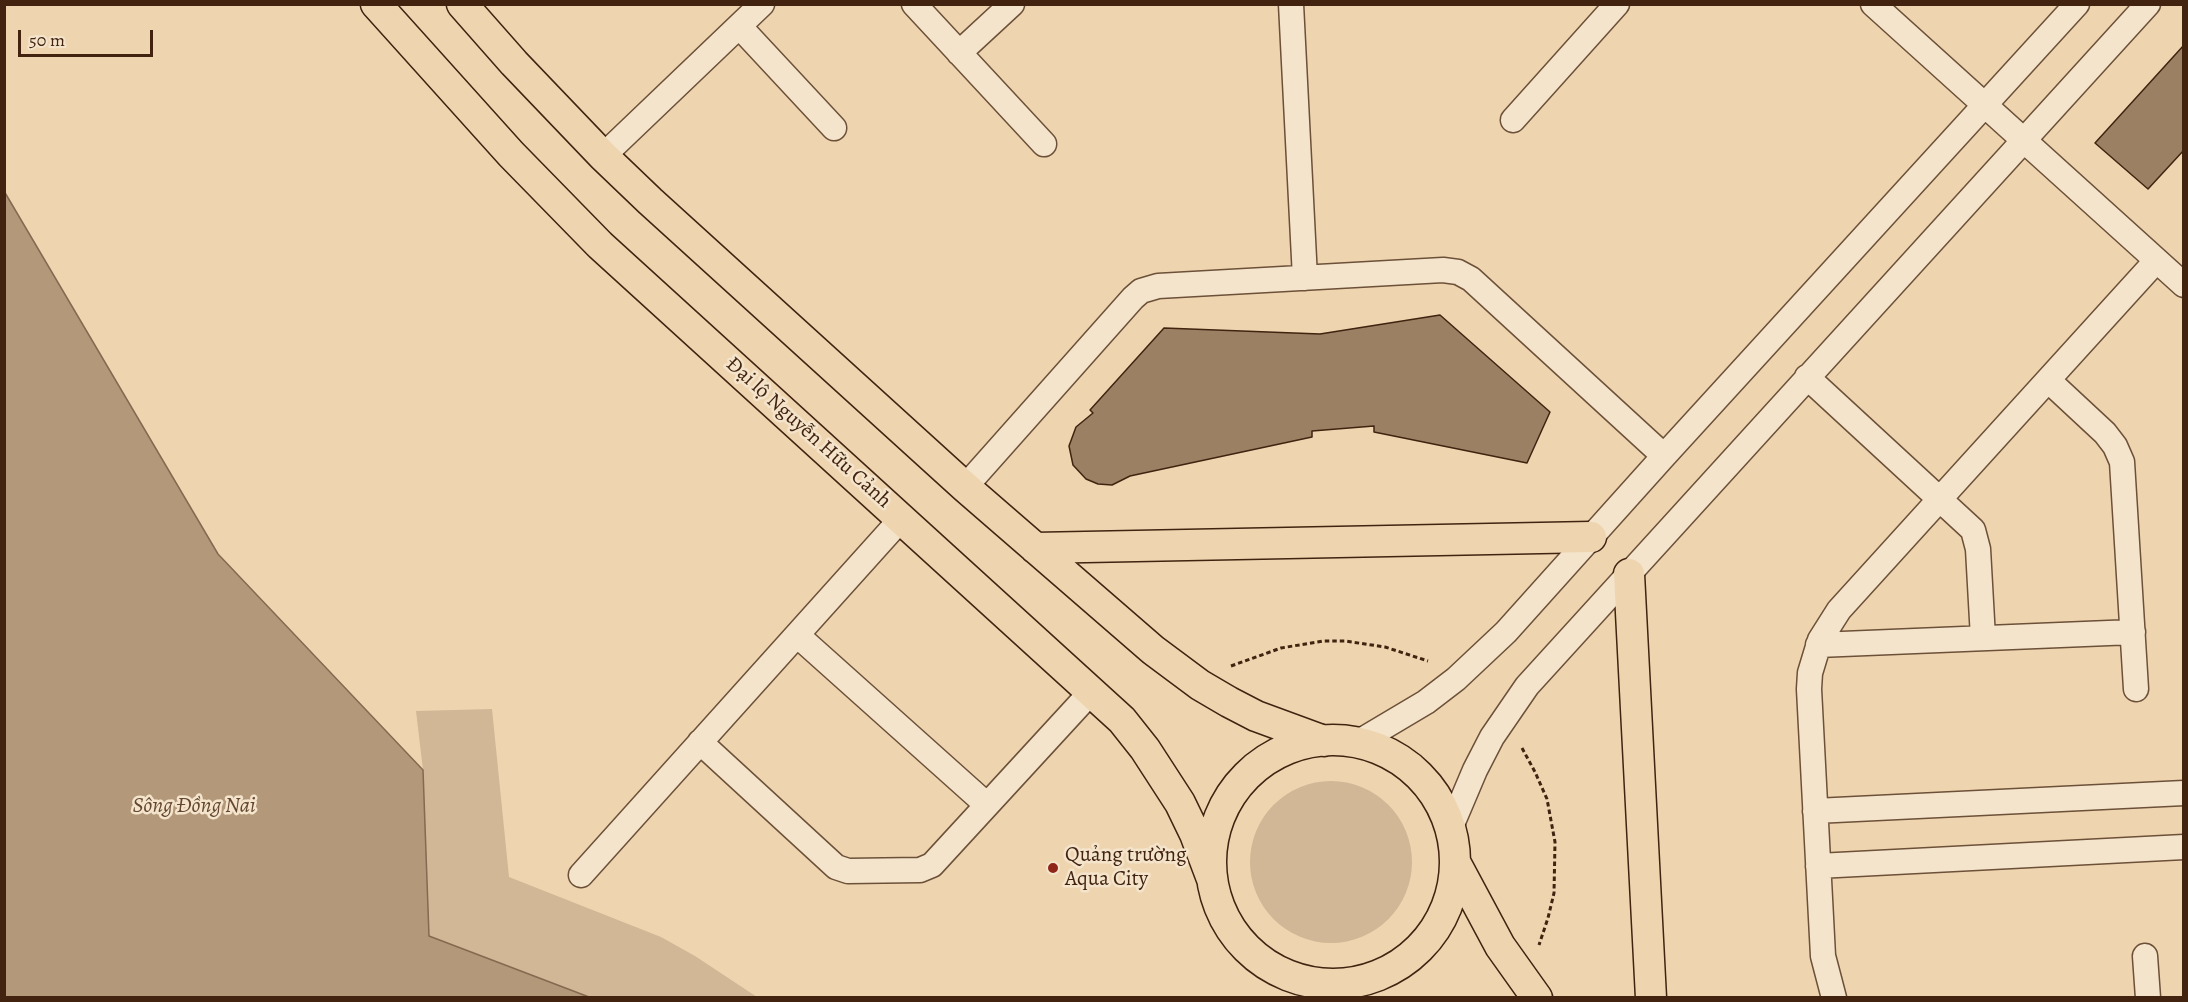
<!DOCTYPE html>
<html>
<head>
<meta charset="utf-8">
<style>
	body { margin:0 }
	#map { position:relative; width:2188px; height:1002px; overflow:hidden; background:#eed5b0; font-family:Alegreya,serif }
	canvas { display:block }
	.frame { position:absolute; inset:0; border:6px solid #412310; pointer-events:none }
	.scale { position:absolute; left:18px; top:30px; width:135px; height:27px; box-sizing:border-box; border:3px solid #412310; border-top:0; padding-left:8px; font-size:18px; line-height:21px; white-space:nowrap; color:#412310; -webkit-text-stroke:4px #f4e4cc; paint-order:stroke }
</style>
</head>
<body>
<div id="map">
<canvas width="2188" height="1002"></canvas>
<div class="frame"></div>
<div class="scale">50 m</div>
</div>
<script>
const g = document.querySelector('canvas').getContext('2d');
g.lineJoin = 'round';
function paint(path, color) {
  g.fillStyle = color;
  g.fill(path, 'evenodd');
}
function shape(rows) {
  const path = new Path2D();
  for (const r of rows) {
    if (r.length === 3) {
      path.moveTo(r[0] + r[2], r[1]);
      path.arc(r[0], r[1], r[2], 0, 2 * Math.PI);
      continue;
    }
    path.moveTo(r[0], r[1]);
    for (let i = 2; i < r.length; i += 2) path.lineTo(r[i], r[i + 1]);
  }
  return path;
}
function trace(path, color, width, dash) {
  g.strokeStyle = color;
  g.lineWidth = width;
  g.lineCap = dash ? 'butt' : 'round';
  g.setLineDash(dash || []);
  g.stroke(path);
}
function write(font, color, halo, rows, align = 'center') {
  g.font = font + ' Alegreya,serif';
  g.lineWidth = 5;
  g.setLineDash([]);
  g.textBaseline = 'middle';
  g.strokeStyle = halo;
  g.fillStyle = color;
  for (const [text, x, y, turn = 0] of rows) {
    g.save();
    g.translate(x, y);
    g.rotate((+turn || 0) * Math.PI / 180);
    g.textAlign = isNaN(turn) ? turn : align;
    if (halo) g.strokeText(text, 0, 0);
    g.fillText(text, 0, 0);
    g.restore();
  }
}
paint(shape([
	[492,709,509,877,661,937,695,956,757,997,589,997,428,936,423,770,416,711],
	[1331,862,81]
]), '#d1b795');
const water = shape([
	[4,191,218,554,423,770,429,936,589,997,5,997,4,191]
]);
paint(water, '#b3987a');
trace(water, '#856950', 1.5);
const building = shape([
	[2184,45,2184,150,2148,189,2095,143,2184,45],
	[1440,315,1550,412,1527,463,1374,432,1374,426,1312,431,1312,437,1130,476,1112,485,1098,484,1086,479,1073,465,1069,446,1076,427,1093,413,1090,410,1164,328,1320,334,1440,315]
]);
paint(building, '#9b8063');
trace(building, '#412310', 1.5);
const minor = shape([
	[914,4,1044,144],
	[1291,4,1305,278],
	[1873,4,2184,285],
	[739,26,834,128],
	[959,53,1012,4],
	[1513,120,1617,4],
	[603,156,762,4],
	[1807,377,1973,530,1978,549,1983,638],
	[2048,380,2105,433,2115,446,2122,462,2136,689],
	[965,487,1133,298,1141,291,1158,286,1443,270,1458,272,1471,279,1664,456],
	[797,635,987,805],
	[1818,645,2133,632],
	[700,742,836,867,848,871,920,870,932,865,1092,691],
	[1357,743,1426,702,1456,679,1506,632,1664,456,2077,4],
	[1815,811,2184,793],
	[1450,829,1475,770,1492,737,1527,686,2148,4],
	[1818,866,2184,847],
	[581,875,902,518],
	[2145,956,2148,998],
	[1834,998,1823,956,1809,689,1810,673,1820,640,1839,610,2156,261]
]);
const major = shape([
	[376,4,511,154,600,245,1122,720,1145,749,1180,803,1195,834,1212,879],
	[462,4,514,63,603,156,650,201,965,487,1153,650,1200,685,1229,702,1256,716,1324,741],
	[1035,548,1591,537],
	[1629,574,1651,998],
	[1333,862,122],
	[1455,862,1500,946,1537,998]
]);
trace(minor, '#6c5038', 27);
trace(major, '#412310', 33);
trace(shape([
	[1231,666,1281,648,1323,641,1345,641,1385,647,1428,661],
	[1522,748,1535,772,1547,799,1555,842,1554,893,1548,918,1539,945]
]), '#412310', 3, [4.5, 3]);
trace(minor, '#f4e4cc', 24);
trace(major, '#eed5b0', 30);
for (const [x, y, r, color] of [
	[1053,868,6,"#8f2418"]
]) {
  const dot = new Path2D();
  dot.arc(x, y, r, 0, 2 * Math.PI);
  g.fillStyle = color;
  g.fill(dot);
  trace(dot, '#f4e4cc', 2);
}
write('21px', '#412310', '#f4e4cc', [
	["Đại lộ Nguyễn Hữu Cảnh",808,433,42]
]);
write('21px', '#412310', '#f4e4cc', [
	["Quảng trường",1065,856],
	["Aqua City",1065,880]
], 'left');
write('italic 22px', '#634630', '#f4e4cc', [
	["Sông Đồng Nai",194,807]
]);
</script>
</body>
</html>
